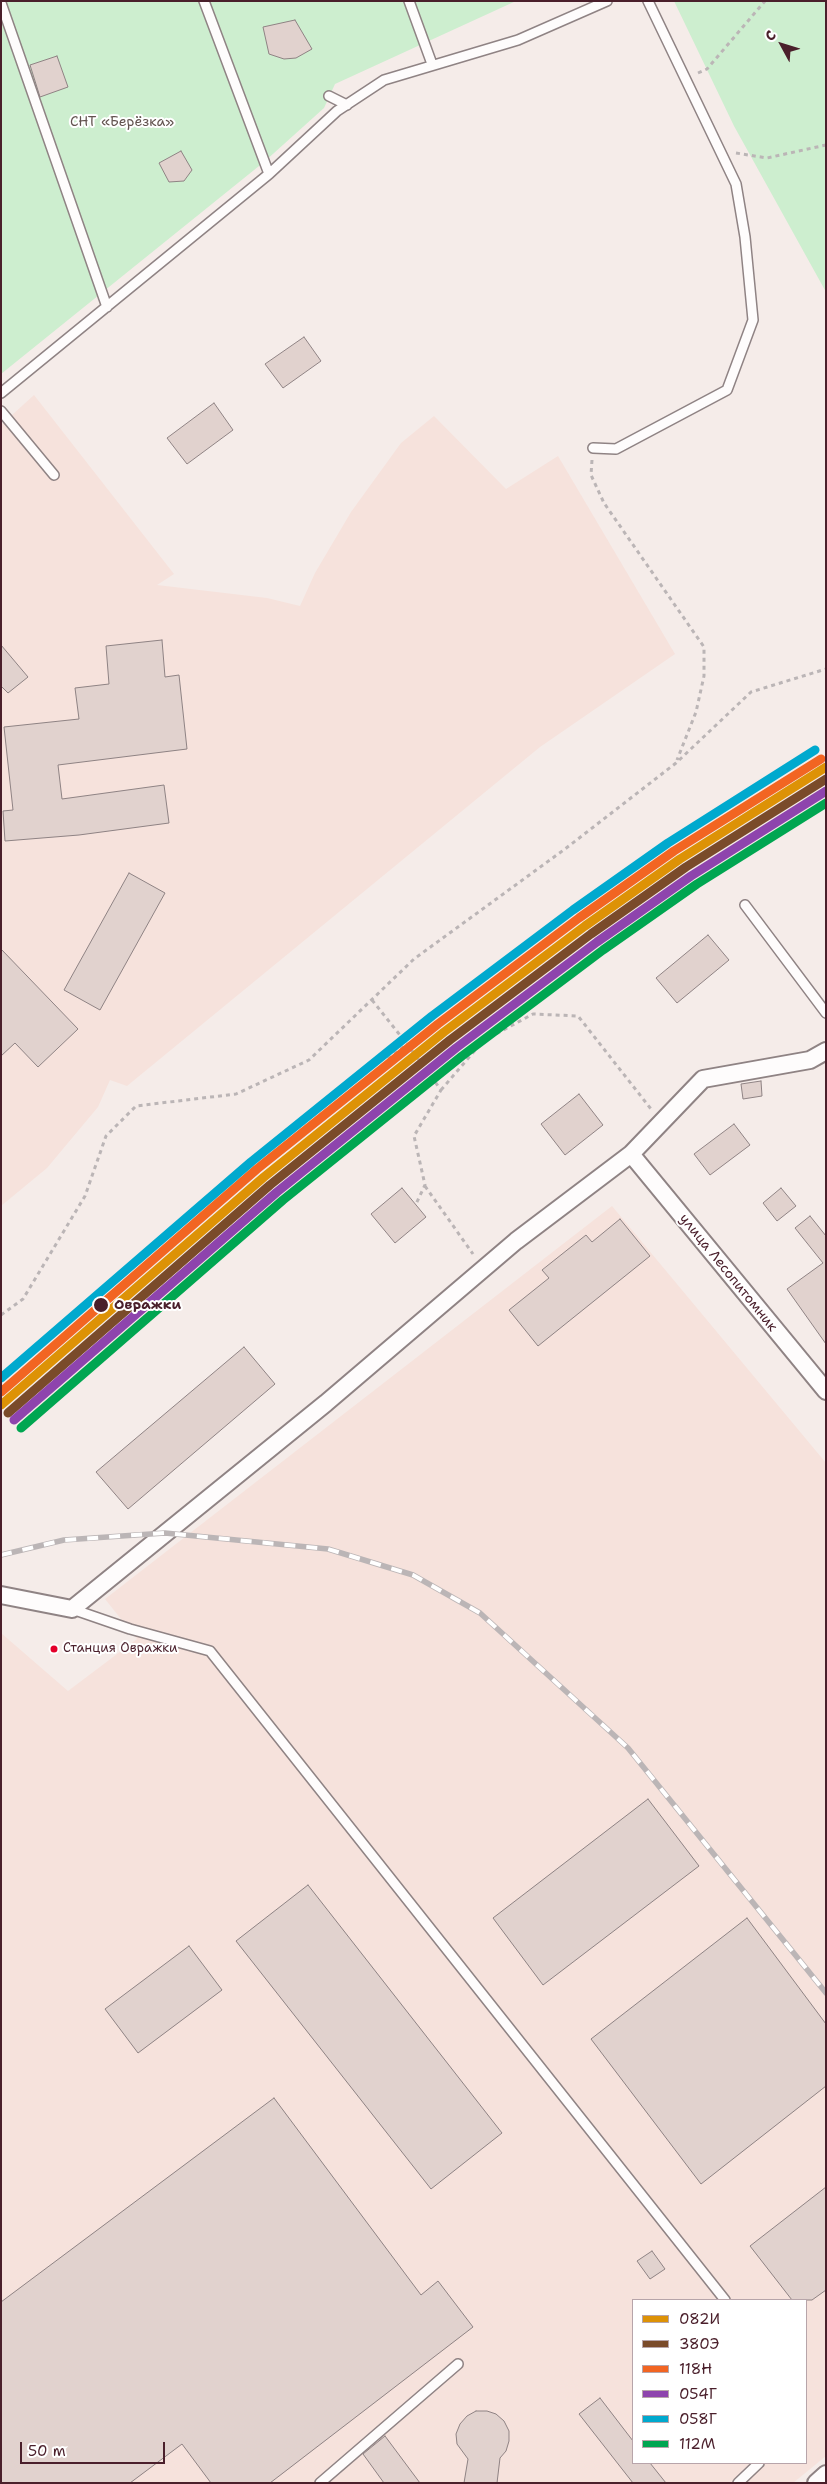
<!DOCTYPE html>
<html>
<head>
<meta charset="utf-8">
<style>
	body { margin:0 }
	#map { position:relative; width:827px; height:2484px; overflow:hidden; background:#f5ece9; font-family:"Shantell Sans",sans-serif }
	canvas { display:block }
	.frame { position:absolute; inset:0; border:2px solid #4a1f2b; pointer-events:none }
	.legend { position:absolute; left:632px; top:2299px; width:175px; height:165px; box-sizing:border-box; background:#fff; border:1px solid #b7a5aa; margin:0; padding:6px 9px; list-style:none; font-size:15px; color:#4a1f2b }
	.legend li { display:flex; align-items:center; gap:10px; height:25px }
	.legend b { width:25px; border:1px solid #b7a5aa }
	.north { position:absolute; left:757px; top:20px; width:50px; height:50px; -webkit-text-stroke:4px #fff; paint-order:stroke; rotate:309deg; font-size:14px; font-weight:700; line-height:20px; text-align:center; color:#4a1f2b }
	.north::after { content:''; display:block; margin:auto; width:18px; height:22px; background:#4a1f2b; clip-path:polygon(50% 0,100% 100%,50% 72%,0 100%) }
	.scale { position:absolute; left:20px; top:2442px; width:145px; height:22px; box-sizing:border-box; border:2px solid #4a1f2b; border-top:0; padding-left:6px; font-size:15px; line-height:18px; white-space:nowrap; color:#4a1f2b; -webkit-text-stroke:4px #fff; paint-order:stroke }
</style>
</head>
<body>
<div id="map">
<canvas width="827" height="2484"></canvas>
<div class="frame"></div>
<ul class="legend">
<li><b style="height:6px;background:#dd9206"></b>082И</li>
<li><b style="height:6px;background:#7a4b2a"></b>380Э</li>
<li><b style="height:6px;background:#f26522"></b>118Н</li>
<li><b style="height:6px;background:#8e44ad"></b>054Г</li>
<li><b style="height:6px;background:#00a9ce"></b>058Г</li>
<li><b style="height:6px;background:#00a651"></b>112М</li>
</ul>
<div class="north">С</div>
<div class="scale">50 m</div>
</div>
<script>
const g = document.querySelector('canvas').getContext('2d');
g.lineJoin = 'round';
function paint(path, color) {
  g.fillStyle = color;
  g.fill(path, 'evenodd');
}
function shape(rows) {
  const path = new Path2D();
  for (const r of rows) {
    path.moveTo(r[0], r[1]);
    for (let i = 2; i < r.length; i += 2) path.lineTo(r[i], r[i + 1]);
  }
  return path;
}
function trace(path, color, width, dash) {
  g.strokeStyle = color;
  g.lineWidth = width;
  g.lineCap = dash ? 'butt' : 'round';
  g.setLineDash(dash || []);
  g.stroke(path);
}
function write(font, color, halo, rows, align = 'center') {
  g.font = font + ' "Shantell Sans",sans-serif';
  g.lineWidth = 4;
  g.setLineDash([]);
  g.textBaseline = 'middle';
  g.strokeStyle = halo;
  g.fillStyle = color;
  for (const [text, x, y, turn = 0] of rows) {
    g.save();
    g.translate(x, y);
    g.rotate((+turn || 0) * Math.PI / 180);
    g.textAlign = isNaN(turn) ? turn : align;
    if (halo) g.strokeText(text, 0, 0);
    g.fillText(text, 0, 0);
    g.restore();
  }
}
paint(shape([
	[34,395,174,574,157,585,267,598,300,606,315,573,351,512,401,443,434,416,506,489,558,456,675,654,540,747,127,1086,110,1080,98,1107,47,1168,1,1206,1,425],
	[612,1206,826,1463,826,2456,793,2483,1,2483,1,1633,68,1691,137,1639,105,1599],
	[633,2300,806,2300,806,2463,633,2463]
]), '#f6e2dc');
paint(shape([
	[1,1,516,1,335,84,324,108,264,162,1,374],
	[674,1,826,1,826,292,734,126]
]), '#cdeecf');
const building = shape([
	[295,20,312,49,296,58,284,59,269,54,263,27,295,20],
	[57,56,68,87,40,97,30,65,57,56],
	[181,151,192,170,184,181,169,182,159,163,181,151],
	[304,337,321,361,283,388,265,364,304,337],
	[214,403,233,430,187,464,167,438,214,403],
	[162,640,165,677,179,675,187,749,58,765,62,799,164,785,169,823,79,835,5,841,3,811,13,810,4,727,79,719,75,688,109,684,106,646,162,640],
	[1,645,28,677,8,693,1,686,1,645],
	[129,873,165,893,100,1010,64,990,129,873],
	[708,935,729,960,677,1003,656,978,708,935],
	[1,949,78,1029,38,1067,15,1043,1,1056,1,949],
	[761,1081,762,1096,743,1099,741,1084,761,1081],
	[579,1094,603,1125,565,1155,541,1124,579,1094],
	[734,1124,750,1145,710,1175,694,1154,734,1124],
	[402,1188,426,1217,395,1243,371,1214,402,1188],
	[781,1188,796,1206,777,1221,763,1203,781,1188],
	[810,1216,826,1236,826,1344,787,1289,823,1263,795,1228,810,1216],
	[620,1219,650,1256,538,1346,509,1310,549,1278,542,1270,586,1235,592,1242,620,1219],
	[244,1347,275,1384,128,1509,96,1472,244,1347],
	[648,1799,699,1866,543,1985,493,1918,648,1799],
	[308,1885,502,2133,431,2189,236,1941,308,1885],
	[747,1918,826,2024,826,2086,701,2184,591,2039,747,1918],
	[189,1946,222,1990,138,2053,105,2009,189,1946],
	[274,2098,421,2295,438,2281,473,2327,270,2483,211,2483,182,2444,130,2483,1,2483,1,2302,274,2098],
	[826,2187,826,2290,812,2300,792,2300,750,2246,826,2187],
	[652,2251,665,2269,650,2279,637,2261,652,2251],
	[600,2398,633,2441,633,2463,650,2463,666,2483,633,2483,579,2414,600,2398],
	[476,2411,487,2411,496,2414,504,2421,509,2431,509,2441,506,2451,500,2458,497,2483,464,2483,468,2459,457,2444,456,2434,460,2424,467,2416,476,2411],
	[385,2436,420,2483,384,2483,363,2454,385,2436]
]);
paint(building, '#e1d2ce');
trace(building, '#8f8384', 1);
const lane = shape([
	[204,1,269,174],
	[409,1,432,64],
	[1,3,107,307],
	[329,96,347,105],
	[1,393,269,174,337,111,384,80,518,40,607,1],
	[1,411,54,475],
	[593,448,616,449,727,390,753,320,745,237,736,184,648,1],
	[745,905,826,1013],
	[72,1609,130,1629,210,1651,725,2300],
	[320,2483,458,2364],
	[738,2483,759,2463]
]);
const street = shape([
	[631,1154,826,1391],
	[1,1595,72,1609,326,1403,516,1241,631,1154,703,1079,810,1060,826,1051],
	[816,2483,826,2474]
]);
trace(lane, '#8f8384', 12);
trace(street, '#8f8384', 20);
trace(shape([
	[698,73,707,69,765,1],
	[736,153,767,158,826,145],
	[592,460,591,475,604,503,704,647,704,676,696,712,677,760],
	[372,1000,407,1044],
	[388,1059,407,1044,441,1090,414,1136,425,1185,416,1204],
	[441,1090,483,1041,533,1014,578,1016,651,1109],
	[425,1186,473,1254],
	[1,1315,23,1299,85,1196,106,1136,136,1106,236,1094,309,1060,414,959,565,849,676,763,751,692,826,669]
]), '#bbb5b6', 3, [4, 4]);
trace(lane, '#fefcfc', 9);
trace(street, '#fefcfc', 16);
const rail = shape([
	[1,1555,64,1540,165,1533,328,1549,413,1575,480,1613,628,1748,826,1993]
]);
trace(rail, '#bbb5b6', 5.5);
trace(rail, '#fff', 4, [11]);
trace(shape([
	[1,1405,264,1177,444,1032,585,926,680,859,826,767]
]), '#dd9206', 9);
trace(shape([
	[8,1413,270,1185,450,1040,591,934,686,867,826,779]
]), '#7a4b2a', 9);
trace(shape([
	[1,1392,257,1169,438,1024,579,918,674,851,821,759]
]), '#f26522', 9);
trace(shape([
	[14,1420,277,1192,456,1048,597,942,691,876,826,791]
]), '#8e44ad', 9);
trace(shape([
	[1,1378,251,1162,432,1016,573,910,668,843,815,750]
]), '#00a9ce', 9);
trace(shape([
	[21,1428,283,1200,462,1056,603,950,697,884,826,803]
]), '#00a651', 9);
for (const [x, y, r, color] of [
	[101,1305,8,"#4a1f2b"],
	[54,1649,4.5,"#e4002b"]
]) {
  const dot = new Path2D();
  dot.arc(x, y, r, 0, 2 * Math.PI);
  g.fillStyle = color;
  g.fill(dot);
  trace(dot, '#fff', 2);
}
write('13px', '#4a1f2b', '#fff', [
	["Станция Овражки",63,1649]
], 'left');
write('14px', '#62534f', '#fff', [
	["СНТ «Берёзка»",122,122]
]);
write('14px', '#4a1f2b', '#fff', [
	["улица Лесопитомник",728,1273,51]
]);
write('bold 14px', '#4a1f2b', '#fff', [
	["Овражки",114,1305]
], 'left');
</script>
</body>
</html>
